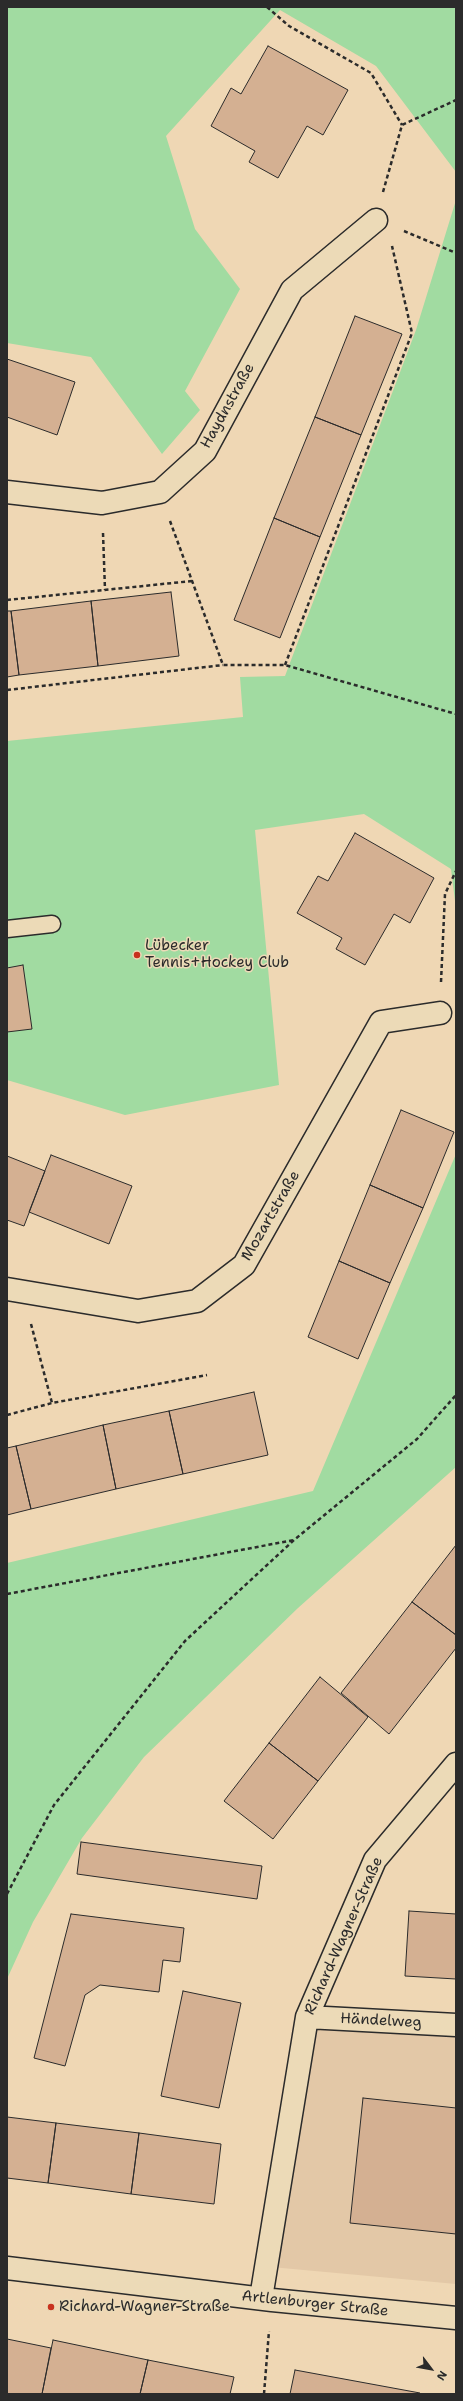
<!DOCTYPE html>
<html>
<head>
<meta charset="utf-8">
<style>
	body { margin:0 }
	#map { position:relative; width:463px; height:2401px; overflow:hidden; background:#efd7b4; font-family:"Shantell Sans",sans-serif }
	canvas { display:block }
	.frame { position:absolute; inset:0; border:8px solid #2b2b2b; pointer-events:none }
	.north { position:absolute; left:411px; top:2349px; width:40px; height:40px; -webkit-text-stroke:3px #ecdab7; paint-order:stroke; rotate:122deg; font-size:11px; font-weight:700; line-height:16px; text-align:center; color:#2b2b2b }
	.north::after { content:''; display:block; margin:auto; width:14px; height:18px; background:#2b2b2b; clip-path:polygon(50% 0,100% 100%,50% 72%,0 100%) }
</style>
</head>
<body>
<div id="map">
<canvas width="463" height="2401"></canvas>
<div class="frame"></div>
<div class="north">N</div>
</div>
<script>
const g = document.querySelector('canvas').getContext('2d');
g.lineJoin = 'round';
function paint(path, color) {
  g.fillStyle = color;
  g.fill(path, 'evenodd');
}
function shape(rows) {
  const path = new Path2D();
  for (const r of rows) {
    path.moveTo(r[0], r[1]);
    for (let i = 2; i < r.length; i += 2) path.lineTo(r[i], r[i + 1]);
  }
  return path;
}
function trace(path, color, width, dash) {
  g.strokeStyle = color;
  g.lineWidth = width;
  g.lineCap = dash ? 'butt' : 'round';
  g.setLineDash(dash || []);
  g.stroke(path);
}
function write(font, color, halo, rows, align = 'center') {
  g.font = font + ' "Shantell Sans",sans-serif';
  g.lineWidth = 3;
  g.setLineDash([]);
  g.textBaseline = 'middle';
  g.strokeStyle = halo;
  g.fillStyle = color;
  for (const [text, x, y, turn = 0] of rows) {
    g.save();
    g.translate(x, y);
    g.rotate((+turn || 0) * Math.PI / 180);
    g.textAlign = isNaN(turn) ? turn : align;
    if (halo) g.strokeText(text, 0, 0);
    g.fillText(text, 0, 0);
    g.restore();
  }
}
paint(shape([
	[311,2022,456,2028,456,2284,271,2267]
]), '#e3c8a7');
paint(shape([
	[7,7,456,7,456,172,376,66,280,10,166,136,195,229,240,289,185,391,200,410,162,454,91,357,7,343],
	[456,200,456,909,451,869,364,814,255,830,279,1085,125,1115,7,1080,7,741,243,717,240,677,285,676,416,330],
	[456,1154,456,1467,298,1608,144,1757,82,1838,33,1922,7,1979,7,1563,313,1491]
]), '#a1dba1');
const building = shape([
	[268,46,348,90,323,135,307,126,278,178,249,162,255,151,211,126,231,88,241,94,268,46],
	[355,316,402,334,361,435,315,417,355,316],
	[7,359,75,382,57,435,7,417,7,359],
	[315,417,361,435,320,537,274,518,315,417],
	[274,518,320,537,280,638,234,620,274,518],
	[171,592,179,656,98,666,91,601,171,592],
	[91,601,98,666,19,675,11,611,91,601],
	[7,611,11,611,19,675,7,677,7,611],
	[355,833,434,878,410,923,394,914,365,965,336,949,342,938,297,913,318,876,328,881,355,833],
	[23,965,32,1029,7,1032,7,968,23,965],
	[401,1110,454,1132,423,1208,370,1185,401,1110],
	[51,1155,132,1186,109,1244,29,1212,51,1155],
	[7,1156,45,1171,24,1226,7,1220,7,1156],
	[370,1185,423,1208,390,1283,339,1261,370,1185],
	[339,1261,390,1283,358,1359,308,1337,339,1261],
	[254,1392,268,1455,183,1474,169,1411,254,1392],
	[169,1411,183,1474,116,1489,103,1425,169,1411],
	[103,1425,116,1489,31,1509,16,1446,103,1425],
	[16,1446,31,1509,7,1515,7,1448,16,1446],
	[456,1545,456,1635,412,1602,456,1545],
	[412,1602,456,1635,456,1648,389,1734,341,1693,412,1602],
	[320,1677,368,1717,318,1781,269,1743,320,1677],
	[269,1743,318,1781,273,1839,224,1801,269,1743],
	[81,1842,262,1866,257,1899,77,1874,81,1842],
	[409,1911,456,1914,456,1979,405,1976,409,1911],
	[71,1914,184,1928,180,1962,163,1960,159,1992,100,1985,85,1995,65,2066,34,2058,71,1914],
	[183,1991,241,2003,219,2108,161,2096,183,1991],
	[363,2098,456,2108,456,2234,350,2223,363,2098],
	[7,2117,56,2123,48,2183,7,2178,7,2117],
	[56,2123,139,2133,131,2194,48,2183,56,2123],
	[139,2133,221,2144,214,2204,131,2194,139,2133],
	[7,2339,51,2348,42,2394,7,2394,7,2339],
	[53,2340,148,2360,140,2394,42,2394,53,2340],
	[148,2360,234,2377,230,2394,140,2394,148,2360],
	[295,2370,420,2393,420,2394,290,2394,295,2370]
]);
paint(building, '#d4b092');
trace(building, '#2b2b2b', 1);
const service = shape([
	[7,929,52,924]
]);
const minor = shape([
	[7,492,102,503,160,492,205,451,292,290,376,220],
	[7,1289,138,1311,197,1301,244,1265,381,1022,440,1013],
	[307,2017,456,2025],
	[261,2298,307,2017,375,1860,456,1764]
]);
const secondary = shape([
	[7,2268,272,2300,456,2318]
]);
trace(service, '#2b2b2b', 19);
trace(minor, '#2b2b2b', 25);
trace(secondary, '#2b2b2b', 25);
trace(shape([
	[267,7,289,26,371,73,402,125],
	[383,192,402,125,456,100],
	[404,231,456,253],
	[170,521,223,665,285,665,456,714],
	[103,533,105,590],
	[7,600,192,581],
	[285,665,412,333,392,246],
	[7,690,223,665],
	[441,982,445,894,456,871],
	[31,1324,52,1403],
	[7,1415,52,1403,207,1375],
	[7,1594,294,1540],
	[7,1894,54,1805,185,1641,294,1540,417,1439,456,1395],
	[264,2394,269,2331]
]), '#2b2b2b', 2.5, [4, 3]);
trace(service, '#ecdab7', 16);
trace(minor, '#ecdab7', 22);
trace(secondary, '#ecdab7', 22);
for (const [x, y, r, color] of [
	[137,955,4,"#c8321e"],
	[51,2307,4,"#c8321e"]
]) {
  const dot = new Path2D();
  dot.arc(x, y, r, 0, 2 * Math.PI);
  g.fillStyle = color;
  g.fill(dot);
  trace(dot, '#ecdab7', 1.5);
}
write('15px', '#2b2b2b', '#ecdab7', [
	["Haydnstraße",228,406,-61],
	["Mozartstraße",271,1216,-60],
	["Richard-Wagner-Straße",344,1936,-66],
	["Händelweg",381,2021,3],
	["Artlenburger Straße",315,2304,6]
]);
write('15px', '#2b2b2b', '#ecdab7', [
	["Lübecker",145,946],
	["Tennis+Hockey Club",145,963],
	["Richard-Wagner-Straße",59,2307]
], 'left');
</script>
</body>
</html>
